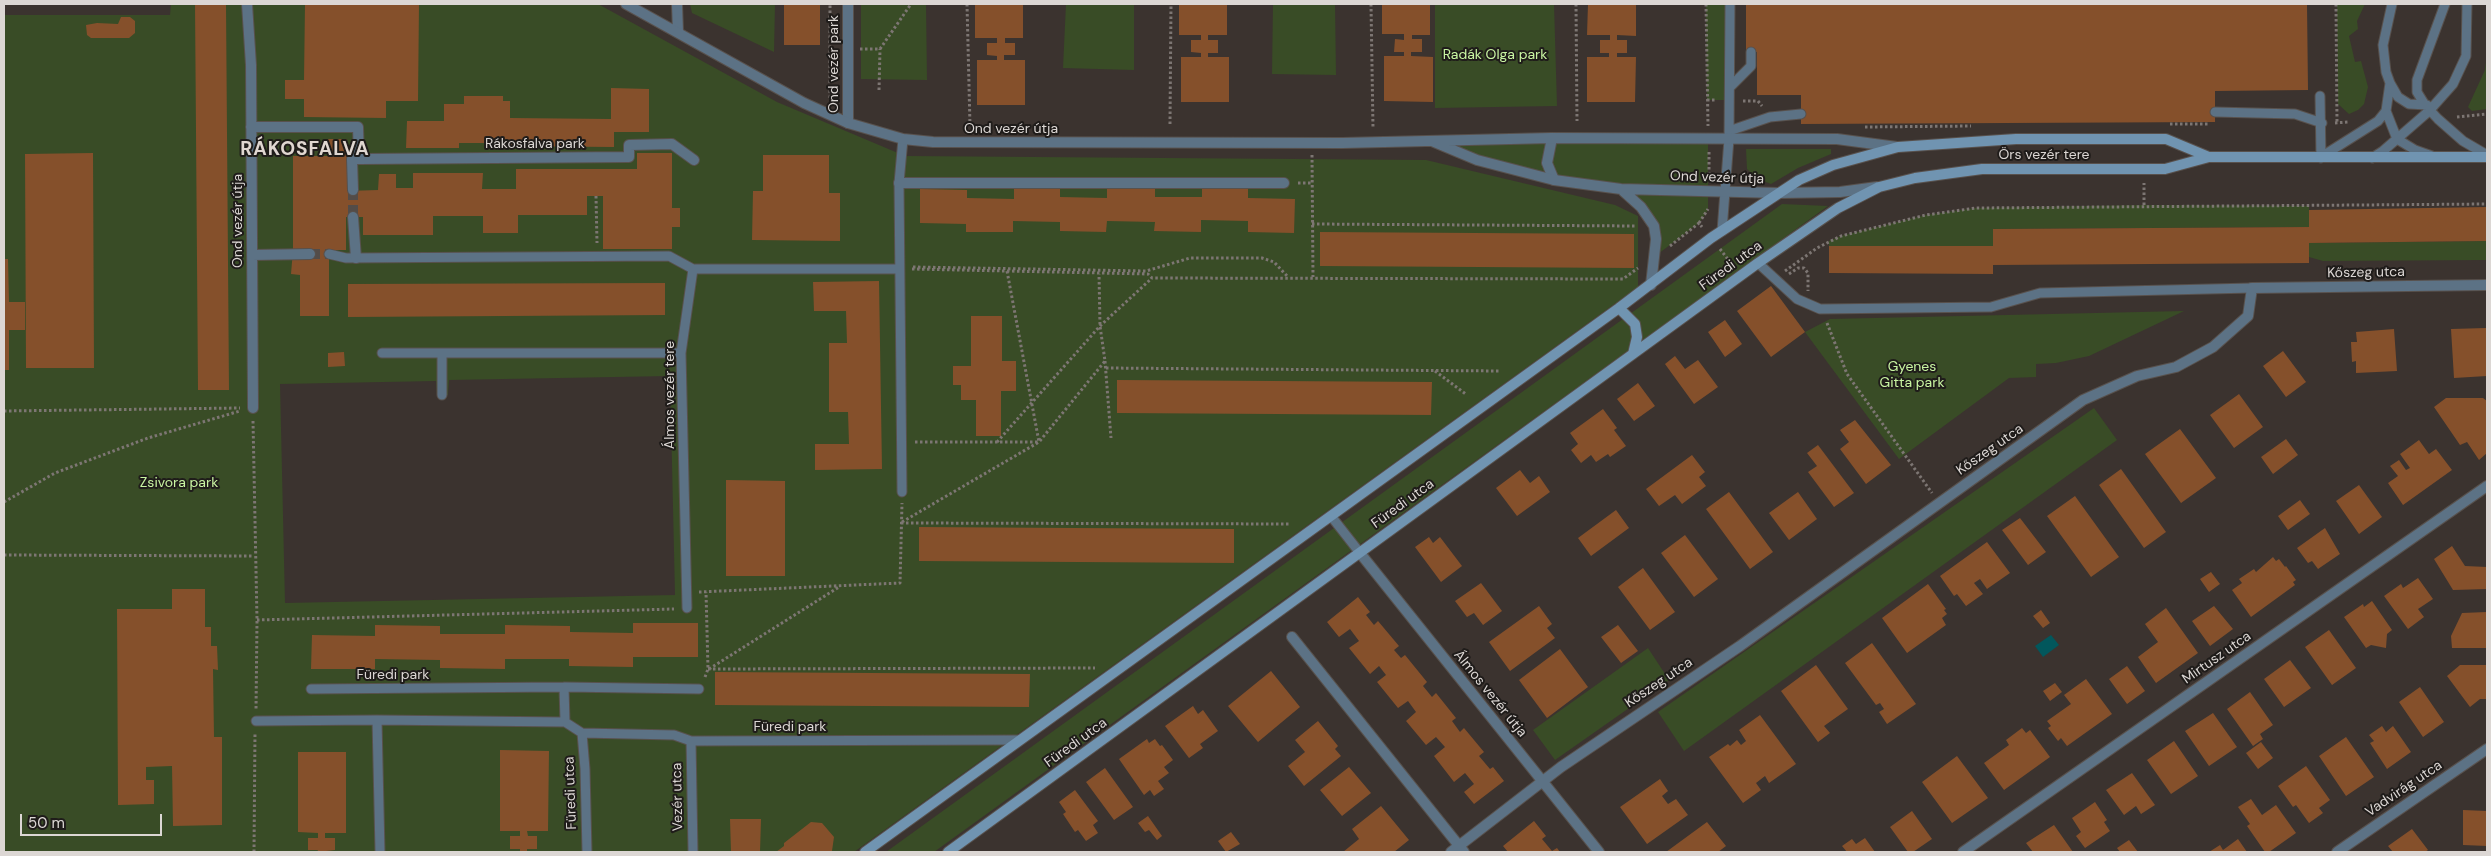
<!DOCTYPE html>
<html>
<head>
<meta charset="utf-8">
<style>
	body { margin:0 }
	#map { position:relative; width:2491px; height:856px; overflow:hidden; background:#3b332f; font-family:"DM Sans",sans-serif }
	canvas { display:block }
	.frame { position:absolute; inset:0; border:5px solid #dcd7d4; pointer-events:none }
	.scale { position:absolute; left:20px; top:814px; width:142px; height:22px; box-sizing:border-box; border:2px solid #dcd7d4; border-top:0; padding-left:6px; font-size:15px; line-height:18px; white-space:nowrap; color:#dcd7d4; -webkit-text-stroke:4px #1f1c1a; paint-order:stroke }
</style>
</head>
<body>
<div id="map">
<canvas width="2491" height="856"></canvas>
<div class="frame"></div>
<div class="scale">50 m</div>
</div>
<script>
const g = document.querySelector('canvas').getContext('2d');
g.lineJoin = 'round';
function paint(path, color) {
  g.fillStyle = color;
  g.fill(path, 'evenodd');
}
function shape(rows) {
  const path = new Path2D();
  for (const r of rows) {
    path.moveTo(r[0], r[1]);
    for (let i = 2; i < r.length; i += 2) path.lineTo(r[i], r[i + 1]);
  }
  return path;
}
function trace(path, color, width, dash) {
  g.strokeStyle = color;
  g.lineWidth = width;
  g.lineCap = dash ? 'butt' : 'round';
  g.setLineDash(dash || []);
  g.stroke(path);
}
function write(font, color, halo, rows, align = 'center') {
  g.font = font + ' "DM Sans",sans-serif';
  g.lineWidth = 4;
  g.setLineDash([]);
  g.textBaseline = 'middle';
  g.strokeStyle = halo;
  g.fillStyle = color;
  for (const [text, x, y, turn = 0] of rows) {
    g.save();
    g.translate(x, y);
    g.rotate((+turn || 0) * Math.PI / 180);
    g.textAlign = isNaN(turn) ? turn : align;
    if (halo) g.strokeText(text, 0, 0);
    g.fillText(text, 0, 0);
    g.restore();
  }
}
paint(shape([
	[171,4,598,4,777,102,905,156,1426,160,1615,205,1638,216,1638,287,854,852,4,852,4,15,170,15],
	[670,376,675,595,285,603,280,384,436,381,437,395,448,395,449,380],
	[690,4,775,4,774,52,692,13],
	[861,4,926,4,927,80,861,79],
	[1066,4,1134,4,1134,70,1063,68],
	[1273,4,1335,4,1336,75,1272,74],
	[1435,4,1554,4,1557,106,1435,108],
	[1706,4,1730,4,1730,100,1707,100],
	[2337,4,2365,4,2357,21,2358,29,2349,36,2355,62,2361,61,2368,87,2364,104,2358,110,2349,114,2338,104],
	[2487,54,2487,109,2472,111,2468,107,2485,70],
	[1708,139,1708,210,1699,223,1654,257,1654,226,1621,189,1554,180,1428,140],
	[1746,149,1831,149,1831,154,1798,168,1771,184,1758,179,1747,169],
	[1782,204,1828,206,934,852,886,852],
	[2144,205,2309,206,2309,227,1993,229,1993,246,1829,246,1829,241,1841,236,1926,215,1976,208],
	[2487,241,2487,260,2323,261,2309,257,2309,243],
	[2184,311,2089,356,2056,363,2036,364,2036,377,2009,378,1899,459,1805,332,1830,319],
	[2094,408,2117,440,1684,751,1658,712],
	[1648,648,1669,680,1555,760,1533,730]
]), '#394c26');
paint(shape([
	[2051,635,2059,645,2043,657,2035,646]
]), '#02575c');
paint(shape([
	[195,4,226,4,229,390,198,390],
	[305,4,419,4,418,101,386,101,386,118,304,117,304,99,285,99,285,80,304,80],
	[784,4,820,4,820,45,784,45],
	[975,4,1023,4,1023,38,1005,38,1005,43,1015,43,1015,55,1004,55,1004,60,1025,60,1025,105,977,105,977,60,997,60,997,56,987,55,987,43,997,43,997,38,975,38],
	[1179,4,1227,4,1227,35,1208,35,1208,40,1218,40,1218,53,1208,53,1208,57,1229,57,1229,102,1181,102,1181,57,1201,57,1201,53,1191,52,1191,40,1201,40,1201,35,1179,35],
	[1382,4,1430,4,1430,35,1412,35,1412,39,1422,39,1422,52,1411,52,1411,56,1433,57,1433,102,1384,101,1384,56,1404,56,1404,52,1394,52,1395,39,1404,40,1404,34,1382,34],
	[1588,4,1636,4,1636,36,1617,35,1617,40,1627,40,1627,53,1617,53,1617,57,1636,57,1635,102,1587,102,1587,57,1609,57,1609,53,1600,53,1600,40,1610,40,1610,35,1587,35],
	[1746,4,2307,4,2308,90,2215,91,2215,122,1801,124,1801,95,1757,95,1757,52,1746,52],
	[121,17,130,17,135,21,135,33,129,38,91,38,87,35,86,25,97,23,118,24],
	[611,88,649,89,649,132,614,132,614,147,493,146,493,143,459,143,459,148,406,148,407,121,444,121,444,104,464,104,464,96,503,96,503,101,510,101,510,118,611,119],
	[328,139,347,139,347,191,378,190,379,174,396,174,396,188,413,188,413,173,483,173,482,189,516,189,516,169,637,169,637,153,672,153,672,208,680,208,680,227,672,227,672,249,603,249,603,196,587,196,587,215,518,215,518,233,483,233,483,216,433,216,433,235,363,235,363,217,346,217,346,250,329,250,329,316,300,316,300,275,291,274,293,250,293,156,328,156],
	[93,153,94,368,26,368,25,154],
	[763,155,829,155,829,193,840,193,840,241,752,240,753,191,763,191],
	[1202,186,1248,187,1248,198,1295,199,1294,233,1248,232,1248,221,1201,220,1201,232,1154,231,1155,222,1107,221,1106,232,1060,231,1060,222,1013,221,1013,232,966,232,966,224,920,223,920,189,967,190,967,198,1014,199,1014,187,1060,188,1060,197,1107,198,1107,187,1155,187,1155,197,1202,197],
	[2487,207,2487,241,2309,243,2309,263,1993,265,1993,274,1829,273,1829,246,1993,246,1993,229,2309,227,2309,210],
	[1320,232,1634,234,1634,268,1320,266],
	[4,259,8,259,9,302,25,302,25,330,9,330,9,370,4,370],
	[879,281,882,469,815,470,815,444,849,444,848,412,829,412,829,343,847,343,846,311,814,311,813,282],
	[665,283,665,315,348,317,348,284],
	[1771,286,1805,332,1771,357,1737,311],
	[971,316,1002,316,1002,361,1016,361,1016,391,1001,391,1001,436,976,436,976,400,961,400,961,385,953,385,953,366,971,366],
	[1725,320,1742,344,1725,357,1708,332],
	[2486,328,2487,376,2454,378,2451,329],
	[2394,329,2397,371,2356,373,2356,361,2352,362,2351,342,2357,342,2356,332],
	[2283,351,2306,382,2286,397,2263,366],
	[344,352,345,366,328,367,328,353],
	[1675,356,1685,369,1698,360,1718,387,1694,404,1665,364],
	[1117,380,1432,382,1431,415,1117,413],
	[1638,383,1655,406,1634,421,1617,399],
	[2239,394,2263,427,2234,448,2210,415],
	[2446,398,2483,398,2487,401,2487,453,2479,460,2467,442,2460,445,2434,407],
	[1603,409,1617,428,1614,430,1626,446,1610,457,1608,454,1596,462,1591,455,1581,463,1571,450,1578,444,1570,433],
	[1855,420,1891,465,1866,484,1840,449,1849,442,1840,430],
	[2180,429,2216,478,2181,503,2145,454],
	[2286,439,2298,455,2273,474,2261,457],
	[2419,440,2429,454,2436,449,2452,470,2403,505,2388,483,2398,476,2390,466,2399,460,2406,470,2410,468,2400,454],
	[1818,445,1854,493,1834,507,1808,472,1817,466,1807,453],
	[1692,455,1705,472,1699,477,1706,486,1682,504,1675,495,1659,506,1646,489],
	[2121,469,2166,532,2144,548,2099,485],
	[1520,470,1530,483,1539,476,1550,492,1517,516,1496,488],
	[726,480,785,481,785,576,726,576],
	[2359,485,2382,517,2359,534,2336,501],
	[1729,492,1773,552,1750,569,1706,509],
	[1798,492,1817,519,1789,540,1769,513],
	[2075,496,2119,557,2091,577,2047,516],
	[2300,500,2310,514,2288,530,2278,516],
	[1616,510,1629,528,1591,556,1578,538],
	[2020,518,2046,552,2028,565,2002,530],
	[919,527,1234,529,1234,563,919,561],
	[2325,528,2340,554,2318,569,2312,561,2308,563,2297,548],
	[1685,535,1718,579,1694,597,1661,553],
	[1429,537,1433,543,1440,537,1462,566,1441,582,1415,547],
	[1987,542,2010,573,1987,589,1980,579,1974,583,1983,594,1966,606,1957,594,1954,596,1940,576],
	[2452,546,2465,566,2487,567,2487,589,2453,590,2434,559],
	[2273,557,2276,561,2279,559,2285,567,2286,566,2296,580,2293,582,2295,585,2251,617,2232,590,2242,583,2239,579,2254,569,2256,572],
	[1643,568,1675,612,1650,630,1618,587],
	[2211,572,2220,584,2209,592,2200,579],
	[2418,578,2433,599,2418,609,2424,617,2408,629,2384,596,2401,584,2403,588],
	[1481,583,1502,611,1483,625,1474,613,1467,617,1455,601],
	[1928,584,1946,609,1944,610,1947,614,1942,618,1946,625,1907,653,1882,618],
	[172,589,205,589,205,627,211,627,211,646,217,646,218,670,213,669,214,737,222,737,222,825,173,826,172,766,146,767,146,780,154,780,154,804,118,805,117,609,172,609],
	[1358,597,1370,612,1366,615,1374,625,1378,621,1399,646,1394,650,1401,658,1405,655,1427,682,1423,686,1432,697,1436,693,1456,718,1452,721,1460,732,1464,728,1484,752,1479,756,1490,769,1493,767,1504,781,1474,804,1464,792,1474,784,1465,773,1454,782,1434,756,1445,747,1436,737,1426,745,1406,721,1416,712,1408,701,1398,708,1377,682,1386,675,1379,666,1370,674,1349,648,1359,641,1350,629,1339,637,1327,622],
	[2372,601,2392,630,2387,634,2386,648,2371,645,2366,648,2344,617,2363,604,2364,607],
	[1539,606,1552,624,1547,628,1555,638,1510,671,1489,642],
	[2214,606,2233,629,2210,646,2192,621],
	[2166,608,2198,653,2156,683,2138,657,2158,642,2145,624],
	[2041,610,2050,623,2043,628,2033,616],
	[2487,612,2487,648,2452,648,2451,636,2462,613],
	[633,623,698,623,698,657,633,657,633,667,569,666,569,659,505,659,505,669,440,668,440,660,375,659,375,669,311,669,312,635,375,636,375,625,440,626,440,634,505,634,505,625,570,626,570,632,633,633],
	[1618,625,1638,651,1621,663,1601,637],
	[2329,630,2356,668,2332,685,2305,647],
	[1872,643,1916,704,1887,724,1879,712,1884,709,1880,703,1876,705,1845,663],
	[1560,649,1588,687,1547,718,1519,680],
	[2290,660,2311,688,2284,707,2264,679],
	[1816,665,1848,709,1824,726,1830,733,1818,742,1781,691],
	[2460,665,2487,665,2487,699,2480,699,2470,707,2447,676],
	[2127,666,2145,691,2127,704,2109,679],
	[1271,671,1300,707,1258,742,1228,706],
	[715,672,1030,674,1029,707,715,705],
	[2086,679,2112,714,2067,746,2061,738,2058,741,2048,728,2051,726,2047,721,2071,704,2064,695],
	[2055,683,2062,692,2050,701,2043,691],
	[2420,687,2444,722,2423,737,2399,702],
	[2250,692,2273,725,2260,734,2263,739,2253,746,2227,709],
	[1193,706,1198,714,1203,710,1218,731,1200,744,1203,748,1189,758,1165,726],
	[2213,713,2237,747,2209,766,2185,731],
	[1760,715,1796,764,1769,783,1765,776,1756,783,1761,790,1743,803,1709,757,1728,744,1730,746,1737,740,1741,745,1746,741,1739,730],
	[1318,721,1338,746,1335,749,1341,756,1304,786,1288,766,1305,752,1295,740],
	[2382,726,2386,732,2393,726,2411,752,2387,769,2370,743,2374,741,2369,735],
	[2022,728,2026,733,2030,730,2050,757,2004,790,1984,763,2009,745,2006,740],
	[2346,737,2374,777,2346,796,2319,756],
	[1147,739,1149,743,1155,739,1160,746,1162,745,1173,760,1164,767,1169,773,1158,781,1164,789,1154,796,1150,790,1144,795,1119,759],
	[2174,741,2198,776,2171,794,2147,760],
	[2261,742,2273,758,2258,769,2246,753],
	[500,750,549,751,548,831,527,831,528,836,537,836,537,849,527,849,527,852,520,852,520,849,510,849,510,836,520,836,520,831,500,831],
	[298,752,346,752,346,833,325,833,325,838,335,838,335,850,317,852,318,850,308,850,308,838,318,838,318,833,298,832],
	[1957,756,1988,798,1952,823,1922,782],
	[2306,766,2330,800,2319,808,2323,813,2309,823,2296,805,2293,807,2278,786],
	[1349,767,1371,793,1342,816,1320,790],
	[1105,768,1133,807,1114,820,1086,782],
	[2132,773,2155,805,2141,814,2136,806,2124,815,2106,790],
	[1660,779,1668,791,1662,796,1668,804,1676,799,1688,815,1647,844,1620,807],
	[1075,790,1098,821,1093,825,1098,833,1086,841,1078,830,1075,832,1063,814,1066,812,1059,802],
	[2251,799,2262,815,2276,805,2296,833,2269,852,2265,852,2247,826,2250,824,2238,807],
	[2095,802,2107,820,2104,822,2110,831,2085,848,2076,836,2081,832,2072,818],
	[1381,806,1409,840,1394,852,1343,852,1359,839,1352,829],
	[2463,810,2487,811,2487,846,2463,845],
	[1912,811,1932,839,1913,852,1908,852,1890,827],
	[1148,816,1162,836,1157,840,1149,830,1145,832,1138,823],
	[730,819,761,819,760,852,731,852],
	[1534,821,1546,836,1542,839,1552,851,1557,848,1560,852,1508,852,1503,846],
	[811,822,822,823,834,837,832,851,776,852,784,846,784,843],
	[1707,822,1726,846,1718,852,1666,852],
	[2054,825,2073,852,2033,852,2026,843],
	[2412,829,2428,850,2425,852,2393,852,2388,846],
	[1231,832,1240,844,1226,852,1218,841],
	[1865,838,1875,852,1847,852,1842,846,1852,839,1856,844],
	[2238,839,2247,852,2209,852,2220,845,2223,850],
	[2129,840,2138,852,2120,852,2117,848]
]), '#85502b');
trace(shape([
	[353,190,353,217],
	[310,254,329,254]
]), '#534c48', 10, [10, 5]);
const service = shape([
	[2445,4,2417,80,2417,92,2425,105,2438,119,2463,141,2487,155],
	[2390,83,2398,97,2409,104,2427,105],
	[1730,87,1751,66,1751,52],
	[2320,96,2321,158],
	[2386,111,2397,139,2415,150,2432,156],
	[2215,112,2295,114,2322,123],
	[1729,131,1770,117,1801,114],
	[2321,157,2378,121,2386,111,2390,83,2386,72,2383,45,2392,4],
	[2372,158,2383,151,2429,111,2453,84,2466,56,2467,4],
	[1722,231,1729,139,1730,4],
	[329,254,346,258,669,256,693,269],
	[1758,263,1797,299,1820,309,1991,307,2040,293,2252,288],
	[693,269,899,269],
	[382,353,681,353],
	[442,353,442,395],
	[902,492,899,183,903,139],
	[1331,516,1360,553],
	[687,608,681,353,693,269],
	[311,689,564,687],
	[377,720,565,722,582,733,674,735,691,741,1020,740],
	[256,721,377,720,380,852],
	[565,722,564,687,699,689],
	[582,733,585,769,587,852],
	[691,741,693,852]
]);
const pedestrian = shape([
	[247,4,251,65,253,408],
	[251,127,358,127,359,159,629,157,629,145,672,144,694,160],
	[353,190,352,159,359,159],
	[353,217,356,258],
	[252,255,310,254]
]);
const minor = shape([
	[677,4,678,32],
	[848,4,848,123],
	[1552,138,1547,163,1554,180],
	[899,183,1284,183],
	[1360,553,1599,852],
	[1292,637,1464,852],
	[1451,852,1561,767,1740,646,2083,400,2137,376,2176,367,2213,347,2248,316,2252,288,2487,285],
	[1963,852,2487,486],
	[2337,852,2487,749]
]);
const tertiary = shape([
	[626,4,804,103,848,123,903,139,933,142,1342,143,1552,138,1837,139,1897,147],
	[1434,142,1477,160,1554,180,1621,189,1779,193,1840,192,1877,187],
	[1621,189,1641,207,1654,226,1656,239,1651,285]
]);
const secondary = shape([
	[1619,308,1635,324,1637,337,1633,354],
	[865,852,1619,308,1711,238,1799,180,1833,165,1898,147,2016,139,2166,139,2209,157],
	[948,852,1758,263,1838,208,1879,187,1915,178,1982,169,2165,169,2209,157,2487,157]
]);
trace(service, '#58514d', 11);
trace(pedestrian, '#58514d', 12);
trace(minor, '#58514d', 12);
trace(tertiary, '#58514d', 12);
trace(secondary, '#58514d', 12);
trace(shape([
	[967,4,970,126],
	[1371,4,1373,128],
	[1576,4,1577,121],
	[1706,4,1708,126],
	[2336,4,2337,123],
	[860,49,880,49,911,4],
	[879,90,880,49],
	[830,98,830,4],
	[1707,100,1717,100],
	[1743,101,1758,101,1762,106],
	[2457,117,2487,114],
	[2335,123,2348,122],
	[1170,124,1171,4],
	[2170,124,2208,124],
	[1865,127,1971,126],
	[1709,152,1709,178],
	[1312,155,1313,277],
	[1298,183,1312,183],
	[596,196,597,243],
	[2144,205,2144,183],
	[1699,223,1708,209],
	[1312,224,1637,226],
	[1670,246,1699,223,1702,227],
	[1720,249,1733,266],
	[913,267,1146,271,1190,258,1262,258,1274,262,1288,277],
	[912,269,1148,274,1152,278,1623,279,1638,268],
	[1007,271,1039,442],
	[1785,271,1817,248,1841,236,1926,215,1976,208,2487,204],
	[1789,274,1798,268,1804,268,1808,273,1808,291],
	[1827,323,1847,374,1932,493],
	[1105,361,1111,438],
	[1106,368,1500,371],
	[1435,371,1467,395],
	[4,411,240,408],
	[253,421,257,620,256,710],
	[915,442,1039,442],
	[997,442,1100,326,1152,278],
	[4,502,55,473,148,438,240,411],
	[902,522,1039,442,1105,361,1100,326,1099,274],
	[901,523,1291,524],
	[4,555,254,556],
	[699,592,900,583,902,503],
	[257,620,674,609],
	[708,669,1095,668],
	[709,669,839,587],
	[705,677,708,669,706,592],
	[254,852,255,733]
]), '#7d7673', 3, [2.5, 2.5]);
trace(service, '#5c7285', 9);
trace(pedestrian, '#5c7285', 10);
trace(minor, '#5c7285', 10);
trace(tertiary, '#5c7285', 10);
trace(secondary, '#7094b1', 10);
write('14px', '#c9f5a2', '#1f1c1a', [
	["Radák Olga park",1495,55],
	["Gyenes",1912,367],
	["Gitta park",1912,383],
	["Zsivora park",179,483]
]);
write('14px', '#dcd7d4', '#1f1c1a', [
	["Ond vezér park",834,64,-90],
	["Ond vezér útja",1011,129],
	["Rákosfalva park",535,144],
	["Örs vezér tere",2044,155],
	["Ond vezér útja",1717,178,2],
	["Ond vezér útja",238,221,-90],
	["Füredi utca",1731,266,-36],
	["Kőszeg utca",2366,273,-1],
	["Álmos vezér tere",670,395,-90],
	["Kőszeg utca",1990,450,-35],
	["Füredi utca",1403,504,-36],
	["Mirtusz utca",2217,658,-35],
	["Füredi park",393,675],
	["Kőszeg utca",1659,683,-34],
	["Álmos vezér útja",1490,694,51],
	["Füredi park",790,727],
	["Füredi utca",1076,743,-36],
	["Vadvirág utca",2404,789,-34],
	["Füredi utca",571,793,-92],
	["Vezér utca",678,797,-91]
]);
g.letterSpacing = '1px';
write('bold 19px', '#e0d7d1', '#1f1c1a', [
	["RÁKOSFALVA",305,150]
]);
g.letterSpacing = '0px';
</script>
</body>
</html>
